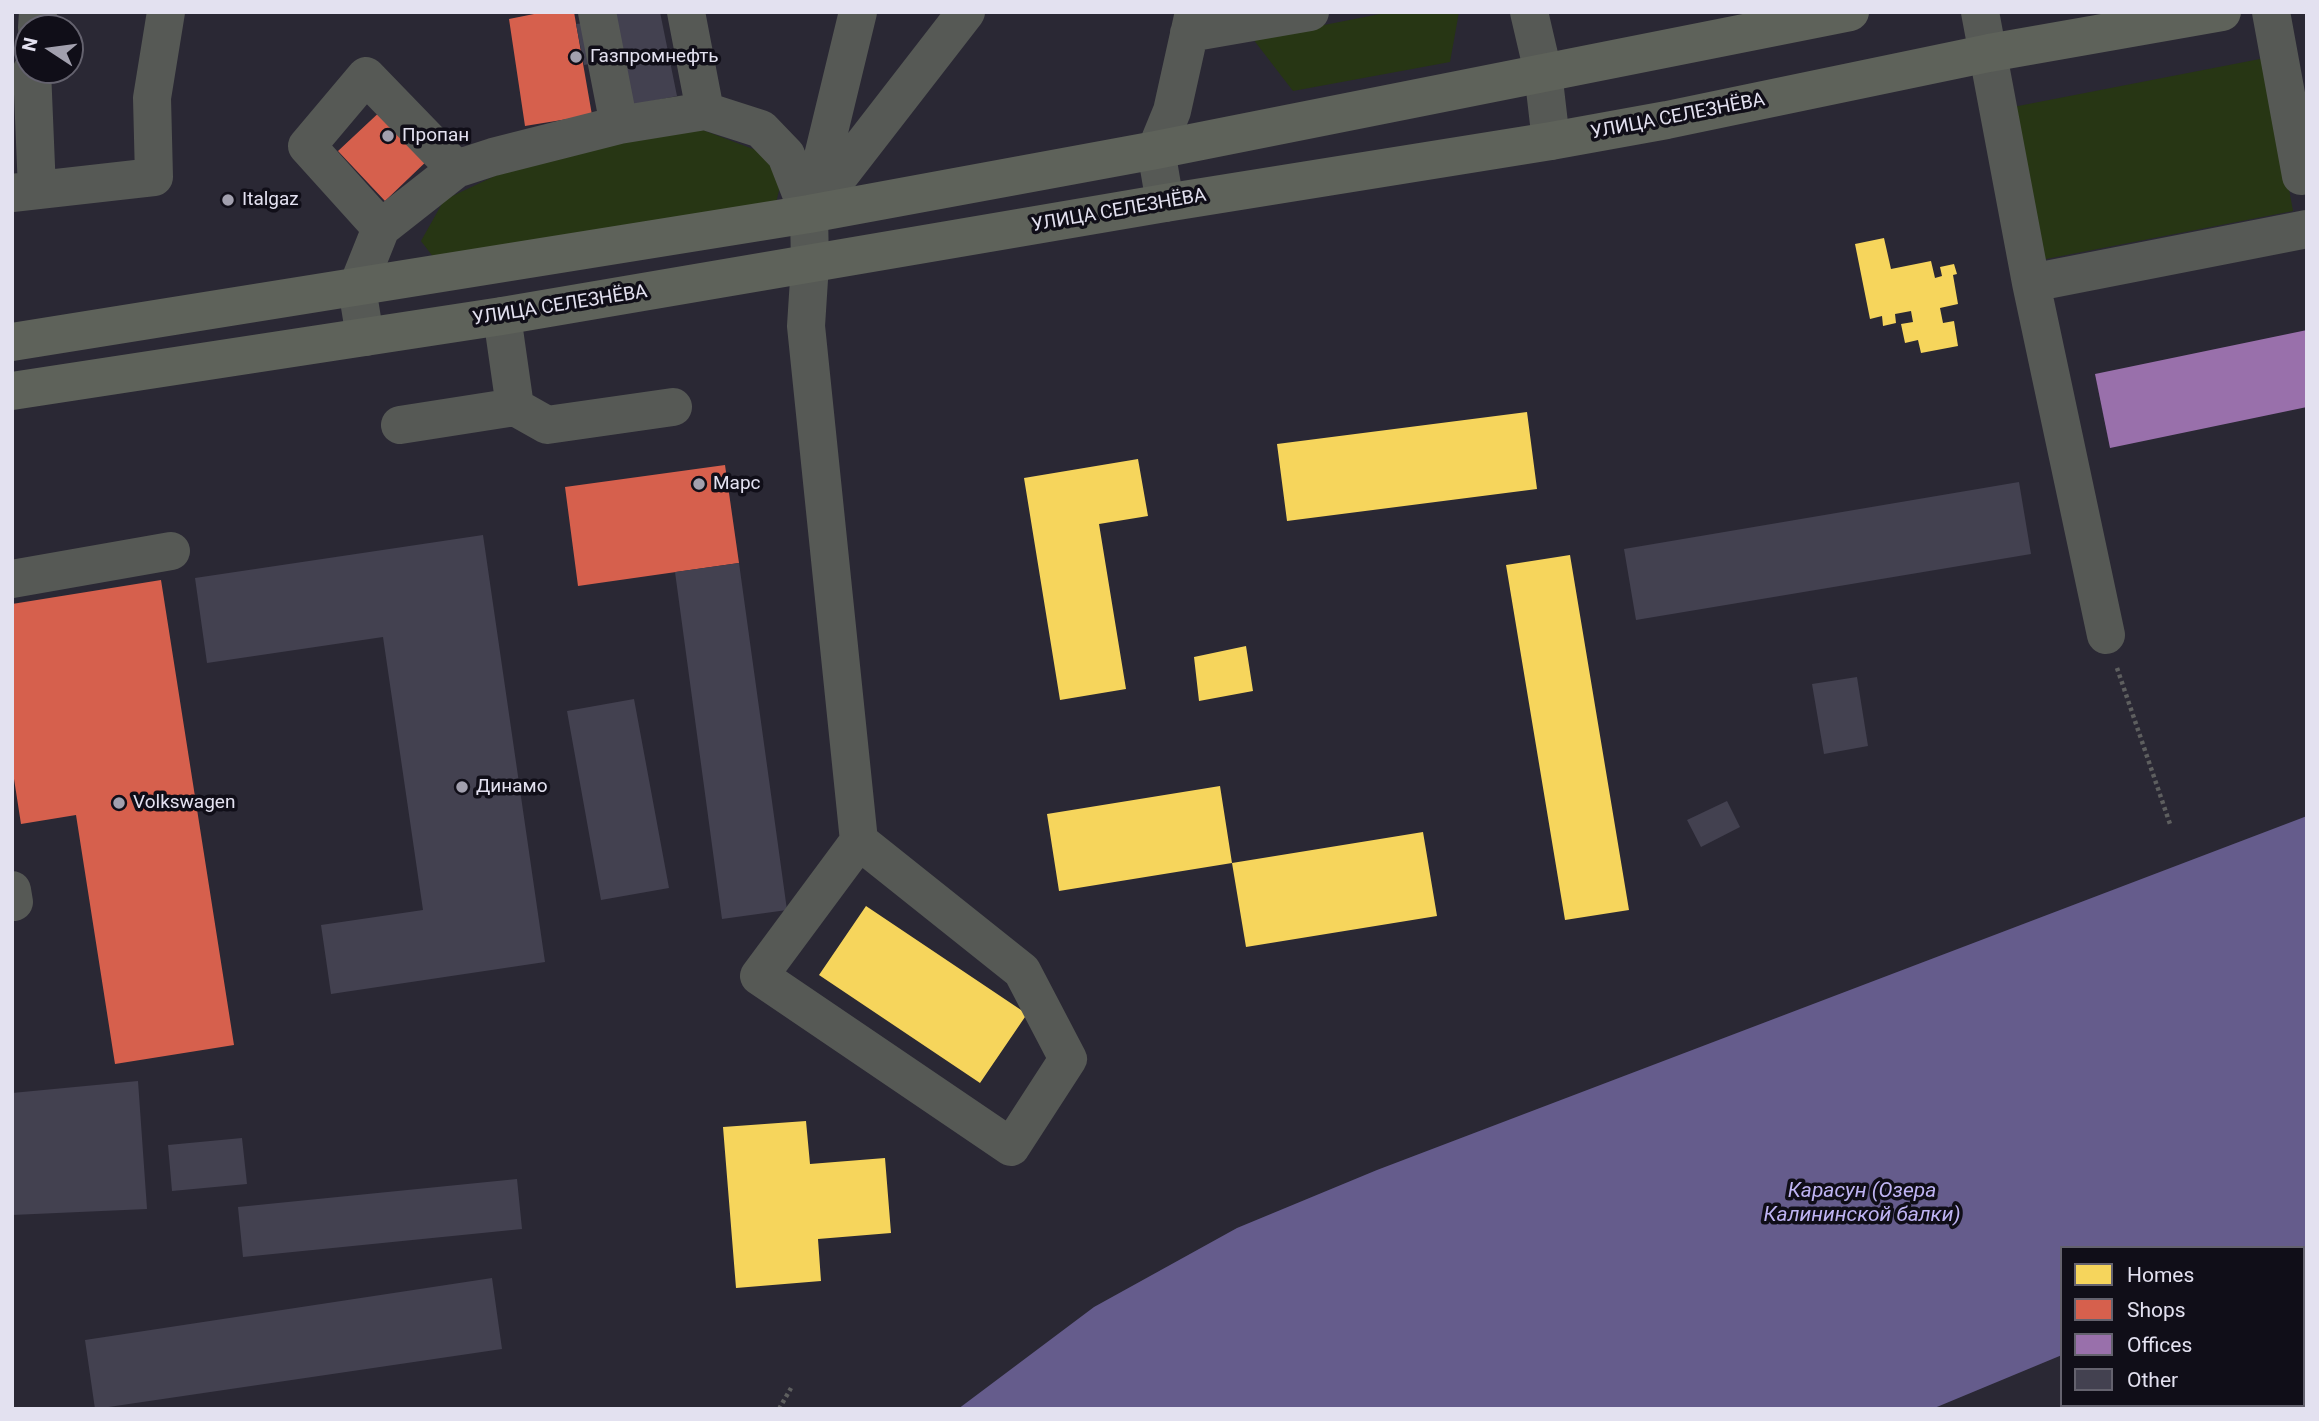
<!DOCTYPE html>
<html>
<head>
<meta charset="utf-8">
<style>
	body { margin:0 }
	#map { position:relative; width:2319px; height:1421px; overflow:hidden; background:#2a2834; font-family:Roboto,sans-serif }
	canvas { display:block }
	.frame { position:absolute; inset:0; border:14px solid #e3e1f0; pointer-events:none }
	.legend { position:absolute; left:2060px; top:1246px; width:245px; height:161px; box-sizing:border-box; background:#100e18; border:2px solid #64626e; margin:0; padding:9px 12px; list-style:none; font-size:21px; color:#e3e1f0 }
	.legend li { display:flex; align-items:center; gap:14px; height:35px }
	.legend b { width:35px; border:2px solid #64626e }
	.north { position:absolute; left:14px; top:14px; width:70px; height:70px; box-sizing:border-box; background:#100e18; border:2px solid #64626e; border-radius:50%; rotate:283deg; font-size:19px; font-weight:700; line-height:28px; text-align:center; color:#e3e1f0 }
	.north::after { content:''; display:block; margin:auto; width:24px; height:32px; background:#a2a0ae; clip-path:polygon(50% 0,100% 100%,50% 72%,0 100%) }
</style>
</head>
<body>
<div id="map">
<canvas width="2319" height="1421"></canvas>
<div class="frame"></div>
<ul class="legend">
<li><b style="height:19px;background:#f6d55c"></b>Homes</li>
<li><b style="height:19px;background:#d6604d"></b>Shops</li>
<li><b style="height:19px;background:#9970ab"></b>Offices</li>
<li><b style="height:19px;background:#434150"></b>Other</li>
</ul>
<div class="north">N</div>
</div>
<script>
const g = document.querySelector('canvas').getContext('2d');
g.lineJoin = 'round';
function paint(path, color) {
  g.fillStyle = color;
  g.fill(path, 'evenodd');
}
function shape(rows) {
  const path = new Path2D();
  for (const r of rows) {
    path.moveTo(r[0], r[1]);
    for (let i = 2; i < r.length; i += 2) path.lineTo(r[i], r[i + 1]);
  }
  return path;
}
function trace(path, color, width, dash) {
  g.strokeStyle = color;
  g.lineWidth = width;
  g.lineCap = dash ? 'butt' : 'round';
  g.setLineDash(dash || []);
  g.stroke(path);
}
function write(font, color, halo, rows, align = 'center') {
  g.font = font + ' Roboto,sans-serif';
  g.lineWidth = 7;
  g.setLineDash([]);
  g.textBaseline = 'middle';
  g.strokeStyle = halo;
  g.fillStyle = color;
  for (const [text, x, y, turn = 0] of rows) {
    g.save();
    g.translate(x, y);
    g.rotate((+turn || 0) * Math.PI / 180);
    g.textAlign = isNaN(turn) ? turn : align;
    if (halo) g.strokeText(text, 0, 0);
    g.fillText(text, 0, 0);
    g.restore();
  }
}
paint(shape([
	[1390,12,1459,12,1450,62,1293,91,1253,39],
	[2265,58,2293,211,2041,260,2013,107],
	[684,123,769,155,782,178,776,203,437,262,421,241,444,200,499,174]
]), '#273614');
paint(shape([
	[2307,816,2307,1253,2303,1254,2303,1248,2062,1248,2062,1355,1932,1409,958,1409,1094,1307,1237,1228,1377,1170]
]), '#655c8c');
paint(shape([
	[1884,238,1891,269,1931,261,1935,278,1942,276,1940,267,1954,264,1957,274,1953,275,1958,304,1940,308,1943,323,1954,321,1958,346,1921,353,1918,340,1905,343,1901,324,1913,322,1911,311,1895,314,1896,323,1883,326,1882,316,1870,319,1855,244],
	[1527,412,1537,489,1287,521,1277,444],
	[1138,459,1148,516,1099,524,1126,689,1060,700,1024,478],
	[1570,555,1629,910,1565,920,1506,565],
	[1246,646,1253,691,1199,701,1194,657],
	[1220,786,1232,863,1059,891,1047,814],
	[1423,832,1437,916,1246,947,1232,863],
	[866,906,1027,1014,980,1083,819,975],
	[806,1121,810,1164,885,1158,891,1233,818,1239,821,1281,736,1288,723,1127]
]), '#f6d55c');
paint(shape([
	[544,12,574,12,592,115,525,126,509,19],
	[385,107,432,156,385,201,338,151],
	[725,465,739,563,578,586,565,487],
	[161,580,234,1045,115,1064,76,815,21,824,12,766,12,604]
]), '#d6604d');
paint(shape([
	[2307,330,2307,407,2110,448,2095,374]
]), '#9970ab');
paint(shape([
	[613,12,660,12,677,96,632,105,623,58,584,65,576,24,614,19],
	[2019,482,2031,554,1636,620,1624,549],
	[483,535,545,962,331,994,321,925,423,910,383,637,207,663,195,578],
	[739,563,787,910,722,919,675,572],
	[1857,677,1868,746,1824,754,1812,684],
	[634,699,669,888,601,900,567,711],
	[1727,801,1740,827,1701,847,1687,820],
	[138,1081,147,1209,12,1215,12,1093],
	[242,1138,247,1184,172,1191,168,1145],
	[517,1179,522,1229,243,1257,238,1207],
	[492,1278,502,1349,95,1409,85,1340]
]), '#434150');
trace(shape([
	[2117,668,2171,827],
	[779,1409,791,1388]
]), '#5e5f5f', 4.5, [3.5, 3.5]);
trace(shape([
	[597,12,619,125],
	[686,12,705,111],
	[858,12,809,214,810,264,806,326,859,841,759,976,1011,1147,1068,1059,1022,971,859,841],
	[1529,12,1543,72,1551,141],
	[1980,12,2031,283,2307,229],
	[2271,12,2301,176,2307,175],
	[37,28,38,12],
	[1189,33,1310,12],
	[32,70,37,190],
	[12,193,154,177,152,98,166,12],
	[1165,203,1156,150,1172,111,1194,12],
	[815,207,966,12],
	[381,228,307,146,366,76,456,169],
	[2031,283,2106,635],
	[365,337,357,288,381,228,456,169,493,157,619,125,705,111,761,129,786,155,809,214],
	[515,407,547,425,673,407],
	[400,425,515,407,502,316],
	[12,579,171,551],
	[12,890,14,902]
]), '#565955', 38);
trace(shape([
	[12,342,809,214,1156,150,1850,12],
	[12,391,502,316,1165,203,1551,141,1667,120,1989,53,2222,12]
]), '#5e625a', 38);
for (const [x, y, r, color] of [
	[576,57,7,"#a2a0ae"],
	[388,136,7,"#a2a0ae"],
	[228,200,7,"#a2a0ae"],
	[699,484,7,"#a2a0ae"],
	[462,787,7,"#a2a0ae"],
	[119,803,7,"#a2a0ae"]
]) {
  const dot = new Path2D();
  dot.arc(x, y, r, 0, 2 * Math.PI);
  g.fillStyle = color;
  g.fill(dot);
  trace(dot, '#100e18', 2.5);
}
write('19px', '#e3e1f0', '#100e18', [
	["Газпромнефть",590,57],
	["Пропан",402,136],
	["Italgaz",242,200],
	["Марс",713,484],
	["Динамо",476,787],
	["Volkswagen",133,803]
], 'left');
write('19px', '#e3e1f0', '#100e18', [
	["УЛИЦА СЕЛЕЗНЁВА",1678,117,-11],
	["УЛИЦА СЕЛЕЗНЁВА",1119,211,-10],
	["УЛИЦА СЕЛЕЗНЁВА",560,306,-9]
]);
write('italic 21px', '#bfb4f3', '#100e18', [
	["Карасун (Озера",1862,1192],
	["Калининской балки)",1862,1216]
]);
</script>
</body>
</html>
